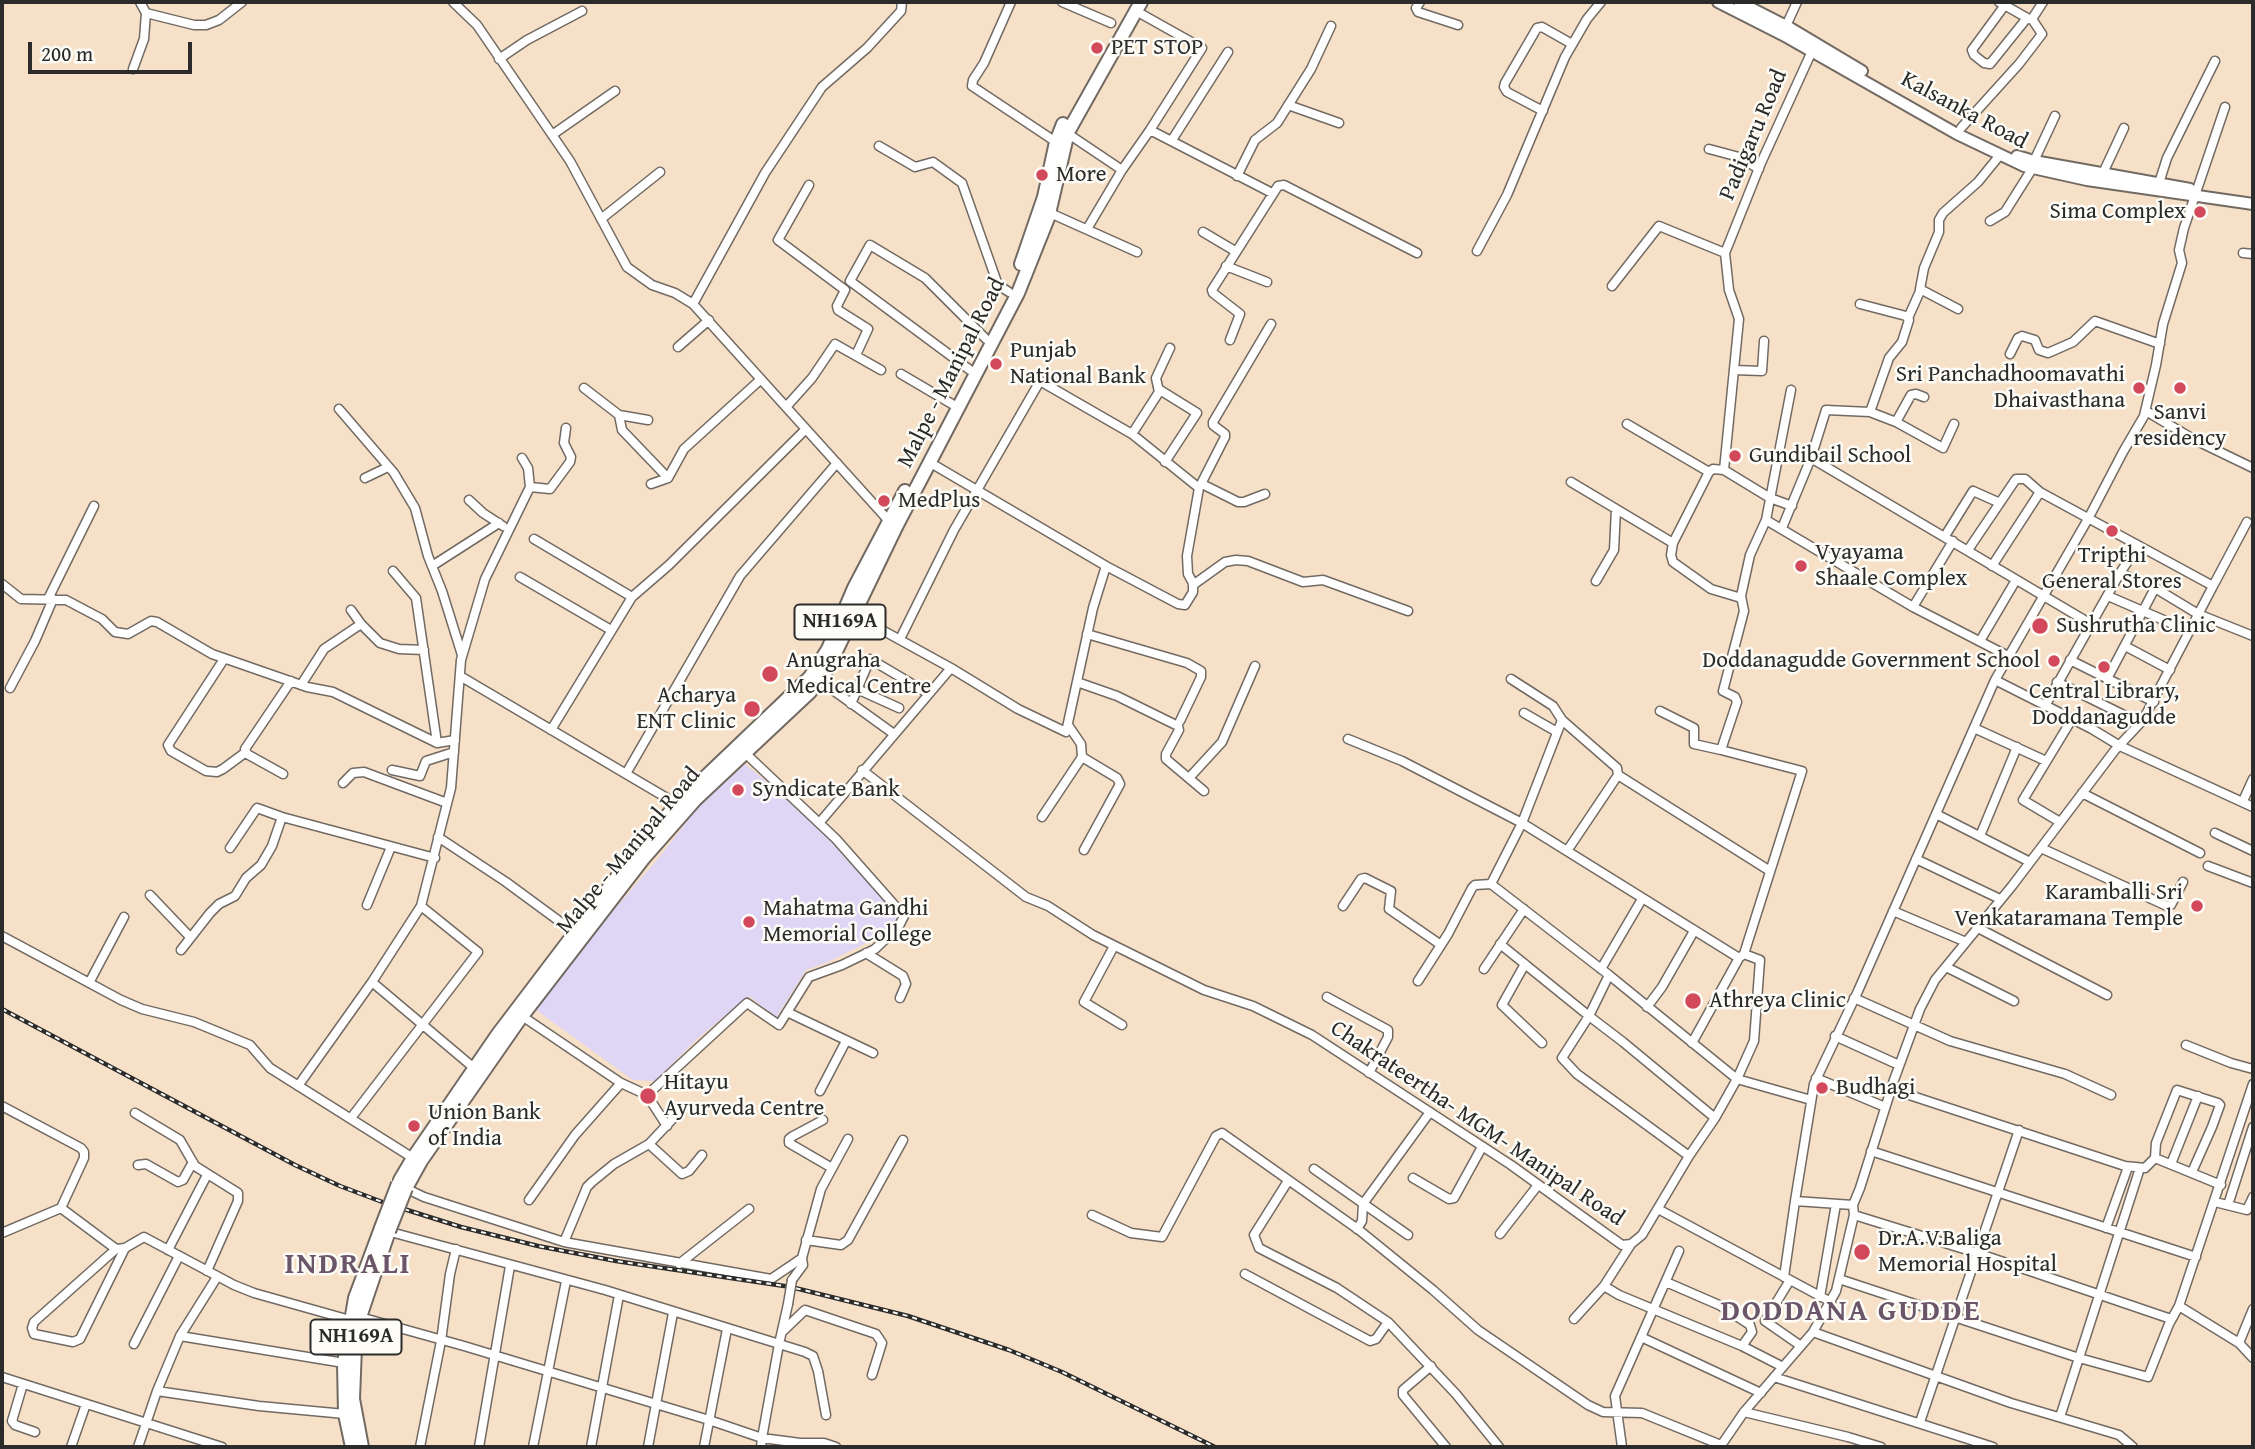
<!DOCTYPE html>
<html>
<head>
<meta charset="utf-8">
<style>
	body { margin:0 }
	#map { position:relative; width:2255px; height:1449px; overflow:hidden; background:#f6e0c7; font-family:"Gentium Book Plus",serif }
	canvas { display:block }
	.frame { position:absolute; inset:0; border:4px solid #2b2b2b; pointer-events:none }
	.scale { position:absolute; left:28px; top:42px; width:164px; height:32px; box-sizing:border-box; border:4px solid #2b2b2b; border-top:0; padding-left:9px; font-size:21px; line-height:24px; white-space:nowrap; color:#2b2b2b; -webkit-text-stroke:5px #fdfcf7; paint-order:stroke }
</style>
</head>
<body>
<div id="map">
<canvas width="2255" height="1449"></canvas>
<div class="frame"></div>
<div class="scale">200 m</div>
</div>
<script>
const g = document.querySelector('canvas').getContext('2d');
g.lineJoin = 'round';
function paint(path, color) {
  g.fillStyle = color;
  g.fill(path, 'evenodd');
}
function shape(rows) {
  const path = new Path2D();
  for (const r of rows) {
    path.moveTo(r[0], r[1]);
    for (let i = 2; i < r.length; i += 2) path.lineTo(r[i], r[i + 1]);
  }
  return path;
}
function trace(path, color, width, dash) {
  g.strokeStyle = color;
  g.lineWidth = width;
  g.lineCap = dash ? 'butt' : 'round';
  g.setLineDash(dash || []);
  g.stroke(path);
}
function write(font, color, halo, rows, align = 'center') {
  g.font = font + ' "Gentium Book Plus",serif';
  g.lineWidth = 5;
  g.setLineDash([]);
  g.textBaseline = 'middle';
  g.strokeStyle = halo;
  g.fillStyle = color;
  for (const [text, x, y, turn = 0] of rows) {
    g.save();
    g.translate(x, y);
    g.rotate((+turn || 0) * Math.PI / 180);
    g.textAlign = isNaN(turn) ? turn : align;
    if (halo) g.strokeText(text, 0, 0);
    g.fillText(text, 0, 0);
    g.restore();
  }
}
paint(shape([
	[745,764,821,827,901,918,883,935,828,962,806,970,776,1018,749,996,697,1039,655,1081,633,1080,536,1010,599,927,657,860,699,806]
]), '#dfd5f5');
const minor = shape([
	[140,2,146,13],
	[453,2,477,25,570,161,627,267,652,285,675,293,693,304,889,521],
	[1011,2,984,63,973,80,972,86,1056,142],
	[1062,2,1111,23],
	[1420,2,1416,8,1418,12,1458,25],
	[1999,2,2029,19],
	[2005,5,1972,50,1974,55,1984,63,1990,64,2027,18],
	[1136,11,1202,48,1150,130],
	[1786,26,1797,2],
	[499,59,527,40,582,11],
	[133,69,144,39,146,13,194,25,206,25,219,20,242,2],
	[1288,105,1339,123],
	[1543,111,1507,92,1504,87,1505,83,1537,28,1542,27,1572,44],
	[1961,128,2019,64,2042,34,2032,19,2043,2],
	[1064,131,1122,170,1150,130,1272,193],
	[552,135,615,91],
	[1172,140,1228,52],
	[879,146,915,167,933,162,962,183,998,285,1009,292],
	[1709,149,1739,157,1759,169],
	[2034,161,2055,116],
	[2103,173,2124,128],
	[1237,176,1255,140,1277,123,1311,69,1331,26],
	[2159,183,2167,158,2215,61],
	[809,185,778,240,845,290,837,306,838,310,868,329,856,355],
	[1050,213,1137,252],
	[601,219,660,172],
	[1990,221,2005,212,2032,169],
	[1087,229,1122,170],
	[1203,232,1235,251],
	[1477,251,1507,195,1565,57,1587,19,1601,2],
	[2243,253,2253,254],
	[1226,266,1267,282],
	[1612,286,1659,226,1725,253],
	[693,304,765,173,822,87,867,48,901,11,902,2],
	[1860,304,1906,316,1909,320,1902,342,1889,358,1870,412],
	[1958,309,1920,289,1924,268,1939,232,1939,220,1943,213,1978,182,2000,155],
	[1908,318,1921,289],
	[1230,340,1240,314,1213,293,1212,290,1278,186,1284,185,1417,253],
	[678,347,709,320],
	[2010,354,2018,338,2022,336,2035,340,2039,350,2048,353,2073,342,2095,321,2160,344],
	[970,370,850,281,870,245,925,278,986,339],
	[1734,370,1762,371,1764,341],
	[901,374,952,404],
	[584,388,619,415,622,430,668,478],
	[1160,390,1197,413,1165,462],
	[786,407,812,378,835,344,881,370],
	[339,409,394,473,415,508,428,556,442,591,462,655],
	[2146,411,2193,439,2253,468],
	[619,415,648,420],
	[1896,422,1911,395,1916,394,1924,397],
	[1627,424,1709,472],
	[1132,434,1159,392,1156,378,1170,348],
	[1811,458,2091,624],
	[365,478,388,467],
	[1571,482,1673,543,1709,472,1713,469,1724,470],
	[651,484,668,478,684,449,760,380],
	[1202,484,1238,502,1244,502,1265,494],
	[530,487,550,489,570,462,571,457,564,443,566,428],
	[1199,488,1225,437,1225,434,1213,425,1213,422,1271,324],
	[469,500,483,513,503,526],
	[1792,506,1770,498,1724,470,1739,319,1729,290,1725,253,1761,163,1812,51],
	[1766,520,1791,390],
	[1782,528,1811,458,1826,410,1870,412,1896,422,1943,448,1954,424],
	[1945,536,1973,491,2000,503],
	[534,539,632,597],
	[1673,543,1671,555,1673,562,1711,589,1741,598],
	[1968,550,2016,479,2025,479,2040,492],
	[432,566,499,523],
	[393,571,416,598,437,743],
	[2120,573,2155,588,2198,614,2253,636],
	[520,577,611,630],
	[1596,581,1614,550,1616,509],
	[2,584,21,599,66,600,102,619,115,632,128,634,151,621,157,622,212,654,307,687,333,692,437,743,455,740],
	[1193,585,1225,562,1236,560,1248,561,1303,582,1323,580,1408,611],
	[2213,586,2247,522],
	[2108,596,2189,631],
	[48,599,94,506],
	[1913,607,1953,541],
	[351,610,361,624,380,643,399,649,424,650],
	[853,614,951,668,1018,709,1066,732,1093,608,1106,566,929,462],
	[1087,634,1187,663,1201,671,1201,677,1180,721],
	[900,639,954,530,1040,381,1132,434,1199,488,1187,556,1188,574,1193,583,1193,592,1185,605,1178,604,1106,566],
	[1980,641,2016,580],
	[2125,646,2170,670],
	[224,659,168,745,171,751,206,771,217,772,223,769,246,752],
	[2070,660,2154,702],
	[460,676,677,804],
	[1511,679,1553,706,1562,720,1617,768,1618,775,1567,851],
	[2107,679,2155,588],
	[819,680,894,734],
	[1995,680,2092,729,2120,746,2253,807],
	[1077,682,1117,696,1178,726,1179,730,1166,754,1166,759,1204,791],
	[2057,682,2140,723],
	[301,685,324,649,361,624],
	[10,688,35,641,53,599],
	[857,689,899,708],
	[851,704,870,659,929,694],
	[2045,706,2120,573,2138,546],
	[1660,711,1694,728,1694,744,1721,750],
	[1524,713,1557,732],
	[1562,720,1522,823,1491,884,1609,975],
	[1974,728,2046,761],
	[551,730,632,597,669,565,806,429],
	[1348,739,1402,761,1522,823,1739,958,1744,954],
	[1082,757,1117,778,1120,784,1084,850],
	[392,770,420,776,426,761,454,752],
	[862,770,1026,897,1048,906,1093,935,1204,990,1253,1006,1312,1035,1511,1165,1622,1245,1631,1244,1642,1235,1689,1156,1577,1074,1562,1058,1589,1016,1623,1042,1715,1118,1737,1079,1811,1100],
	[627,772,740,576,837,463],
	[283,774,247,754,245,749,291,681],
	[1618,775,1770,871],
	[1189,778,1222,742,1255,666],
	[343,783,353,773,364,772,447,803],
	[2082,793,2200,853],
	[2243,801,2253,779],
	[1936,814,2030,862],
	[1042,817,1082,757,1081,744,1068,725],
	[820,822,951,668],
	[2060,822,2023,800,2072,719],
	[2215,833,2253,851],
	[1980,836,2017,747],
	[438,837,506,882,574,932],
	[230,848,257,808,282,817,435,858],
	[2041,848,2167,906,2171,905,2183,882],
	[1916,859,2000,899],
	[2208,866,2253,883],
	[150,895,190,937],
	[367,905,391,847],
	[1343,906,1361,879,1365,878,1391,891,1389,909,1441,945],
	[1893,911,1966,942],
	[1978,928,2107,995],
	[2,936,121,1000,142,1009,194,1022,250,1045,270,1068,413,1158],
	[1500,944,1589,1016,1609,975,1737,1079,1754,1041,1760,960,1744,954,1802,771,1721,750,1737,702,1735,697,1723,691,1744,611,1741,596,1750,555,1766,520,1913,607,2008,656],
	[1114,946,1084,1002,1122,1025],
	[181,950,210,913,219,904,235,896,246,878,261,865,272,846,282,817],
	[866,953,903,976,906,984,900,998],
	[1525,964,1502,1005,1542,1043],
	[1946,967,2014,1001],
	[1484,969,1524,909],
	[1601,969,1642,899],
	[1418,981,1448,934,1472,888,1475,885,1491,884],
	[372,982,474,1068],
	[89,983,124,917],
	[1327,997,1388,1030,1388,1037,1369,1073],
	[1854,998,1950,1041,2065,1074,2111,1095],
	[1647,1007,1662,987,1694,931],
	[787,1012,873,1053],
	[522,1016,621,1083,647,1095,747,1003,779,1025,809,977,842,965,875,949,899,926,904,916,836,839,744,752],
	[1835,1036,1899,1065],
	[1692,1043,1739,958],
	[2186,1045,2231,1063,2253,1069],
	[1816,1078,1885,1107],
	[298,1086,372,982,421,906,451,788,461,660,485,579,530,487,528,468,522,458],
	[1891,1089,2125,1166,2145,1168,2155,1158,2221,1185],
	[820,1091,846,1041],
	[647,1095,667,1126],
	[2,1106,81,1148,84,1152,84,1158,61,1208],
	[135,1113,180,1140,195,1166,238,1193,238,1201,207,1271],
	[351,1118,478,952,421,906],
	[823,1120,793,1136,789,1139,789,1143,832,1168],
	[649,1144,682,1174,689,1171,702,1155],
	[1871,1151,2196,1257],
	[1689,1156,1715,1118],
	[2155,1158,2156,1143,2177,1090,2218,1103,2220,1105,2212,1127,2192,1172],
	[2171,1164,2198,1096],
	[138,1165,146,1164,178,1182,183,1180,193,1162],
	[1314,1169,1408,1235],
	[1413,1178,1449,1199,1454,1198,1482,1147],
	[1288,1181,1254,1235,1259,1248,1337,1288,1388,1322,1456,1394,1499,1447],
	[403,1187,424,1197,564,1242,771,1279,802,1258,821,1189,848,1139],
	[529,1200,575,1135,621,1083],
	[2215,1202,2247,1210,2253,1197],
	[1853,1205,1860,1188,1894,1080,1920,1009,1935,980,2012,886,2115,750,2143,720,2213,586,2040,492,1992,566],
	[2228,1205,2253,1127],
	[61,1208,116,1249,125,1248,144,1237,234,1285,254,1293,350,1320],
	[1658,1209,1831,1302],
	[1092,1215,1131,1233,1162,1237,1216,1136,1222,1133,1359,1230,1433,1290,1478,1330,1588,1405,1603,1412,1642,1413,1721,1445],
	[1854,1215,1977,1253,2171,1319],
	[2106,1228,2128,1167],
	[1357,1229,1362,1221,1363,1204,1430,1112],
	[387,1231,605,1290,805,1352,813,1356,818,1371,826,1415],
	[2,1233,61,1208],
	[1500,1234,1538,1185],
	[806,1240,841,1245,848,1240,903,1140],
	[564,1242,587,1187,592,1182,614,1164,649,1144,681,1110],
	[116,1249,34,1322,32,1328,34,1334,73,1342,80,1339,125,1248],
	[168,1250,207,1175],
	[679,1264,749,1209],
	[1245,1274,1370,1341,1376,1339,1388,1322],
	[1784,1277,1795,1201],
	[1839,1279,2079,1358,2148,1377,2169,1324,2179,1306,2253,1084],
	[792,1280,803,1265,802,1258],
	[1790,1280,1765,1321,1801,1346],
	[1666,1282,1719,1305,1750,1325,1752,1332,1742,1346],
	[1604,1286,1619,1295,1742,1346,1783,1367],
	[1820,1297,1836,1204],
	[788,1304,779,1344,762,1438,800,1443,824,1443,836,1447],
	[2179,1306,2239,1343,2253,1309],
	[360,1317,464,1346,709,1420,762,1438,761,1447],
	[1574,1319,1604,1286,1631,1244],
	[782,1332,805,1310,876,1334,882,1343,872,1375],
	[1813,1332,2011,1403,2119,1435,2133,1447],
	[180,1336,344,1363],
	[1641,1337,1761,1393],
	[2239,1343,2253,1358],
	[134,1344,179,1256],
	[1431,1366,1403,1390,1403,1395,1446,1447],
	[2,1377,222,1447],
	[1774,1377,1993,1447],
	[23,1384,12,1421,15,1425,35,1432],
	[157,1391,259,1406,345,1414],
	[1744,1412,1848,1437,1881,1447],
	[2060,1417,2140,1168],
	[1920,1422,2019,1130],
	[71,1447,86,1404],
	[138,1447,157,1391,180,1336,217,1277],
	[420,1447,441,1341,450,1274,456,1249],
	[479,1447,510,1266],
	[533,1447,566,1281],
	[591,1447,619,1295],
	[648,1447,673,1313],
	[704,1447,727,1329],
	[1622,1447,1615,1396,1679,1251],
	[1720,1447,1744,1412,1813,1332,1836,1291,1854,1215,1853,1205,1795,1201,1814,1084,1858,991,1995,680,2088,519,2123,452,2144,416,2156,365,2163,324,2182,263,2179,250,2184,228,2225,107]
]);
const major = shape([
	[1718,2,1783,35,1957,134,2024,166,2087,180,2253,204],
	[1739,2,1790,28,1862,71],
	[2017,156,2034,161,2190,189]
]);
const highway = shape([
	[1021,264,1044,197,1056,142,1063,124],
	[400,1180,413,1158,498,1034,633,856,677,804,810,677,828,649,854,588,905,491],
	[406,1188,421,1161,522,1016,643,859,695,800,810,692,828,668,897,525,1018,293,1048,218,1068,132,1141,2],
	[352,1447,345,1414,344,1363,355,1298,381,1228],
	[362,1447,353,1399,355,1347,360,1317,389,1231]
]);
trace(minor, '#726a62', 11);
trace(major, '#726a62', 14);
trace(highway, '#726a62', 16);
trace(minor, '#fff', 8);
trace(major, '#fff', 10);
trace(highway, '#fff', 12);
const rail = shape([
	[2,1009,295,1165,340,1186,385,1203,461,1227,538,1246,616,1261,791,1287,908,1316,1009,1350,1062,1372,1215,1447]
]);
trace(rail, '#2b2b2b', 4.5);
trace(rail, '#fdfcf7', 2, [5]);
const minorBridge = shape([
	[788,1304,792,1280]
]);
const highwayBridge = shape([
	[381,1228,398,1184],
	[389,1231,406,1188]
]);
trace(minorBridge, '#726a62', 11, []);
trace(highwayBridge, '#726a62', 16, []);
trace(minorBridge, '#fff', 8);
trace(highwayBridge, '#fff', 12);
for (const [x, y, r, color] of [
	[1097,48,7,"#d1495b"],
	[1042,175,7,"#d1495b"],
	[2200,212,7,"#d1495b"],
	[996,364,7,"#d1495b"],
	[2139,388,7,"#d1495b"],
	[2180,388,7,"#d1495b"],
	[1735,456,7,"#d1495b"],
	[884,501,7,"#d1495b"],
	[2112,531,7,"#d1495b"],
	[1801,566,7,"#d1495b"],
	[2040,626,9,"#d1495b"],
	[2054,661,7,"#d1495b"],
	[2104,667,7,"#d1495b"],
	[770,674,9,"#d1495b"],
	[752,709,9,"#d1495b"],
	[738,790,7,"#d1495b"],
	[2197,906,7,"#d1495b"],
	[749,922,7,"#d1495b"],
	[1693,1001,9,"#d1495b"],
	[1822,1088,7,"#d1495b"],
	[648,1096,9,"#d1495b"],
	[414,1126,7,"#d1495b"],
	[1862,1252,9,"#d1495b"]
]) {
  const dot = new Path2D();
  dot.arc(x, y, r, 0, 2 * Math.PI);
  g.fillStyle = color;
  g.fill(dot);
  trace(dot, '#fdfcf7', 2.5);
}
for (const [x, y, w] of [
	[840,622,91],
	[356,1337,91]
]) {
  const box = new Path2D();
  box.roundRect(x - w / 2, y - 17.5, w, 35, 5);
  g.fillStyle = '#fdfcf7';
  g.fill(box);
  trace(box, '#2b2b2b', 2);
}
write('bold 21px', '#2b2b2b', null, [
	["NH169A",840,622],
	["NH169A",356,1337]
]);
write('23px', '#2b2b2b', '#fdfcf7', [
	["PET STOP",1111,48],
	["More",1056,175],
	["Sima Complex",2186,212,"right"],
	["Punjab",1010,351],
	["National Bank",1010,377],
	["Sri Panchadhoomavathi",2125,375,"right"],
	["Dhaivasthana",2125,401,"right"],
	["Sanvi",2180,413,"center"],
	["residency",2180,439,"center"],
	["Gundibail School",1749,456],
	["MedPlus",898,501],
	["Vyayama",1815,553],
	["Shaale Complex",1815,579],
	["Tripthi",2112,556,"center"],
	["General Stores",2112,582,"center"],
	["Sushrutha Clinic",2056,626],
	["Anugraha",786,661],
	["Medical Centre",786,687],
	["Doddanagudde Government School",2040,661,"right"],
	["Central Library,",2104,692,"center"],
	["Doddanagudde",2104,718,"center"],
	["Acharya",736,696,"right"],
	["ENT Clinic",736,722,"right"],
	["Syndicate Bank",752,790],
	["Karamballi Sri",2183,893,"right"],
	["Venkataramana Temple",2183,919,"right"],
	["Mahatma Gandhi",763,909],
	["Memorial College",763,935],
	["Athreya Clinic",1709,1001],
	["Hitayu",664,1083],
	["Ayurveda Centre",664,1109],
	["Budhagi",1836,1088],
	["Union Bank",428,1113],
	["of India",428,1139],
	["Dr.A.V.Baliga",1878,1239],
	["Memorial Hospital",1878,1265]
], 'left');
write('23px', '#2b2b2b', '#fdfcf7', [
	["Kalsanka Road",1964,111,28],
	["Padigaru Road",1754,135,-67],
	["Malpe - Manipal Road",952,373,-63],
	["Malpe - Manipal Road",629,851,-50],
	["Chakrateertha- MGM- Manipal Road",1477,1124,34]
]);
g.letterSpacing = '2px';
write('bold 30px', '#6b5569', '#fdfcf7', [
	["INDRALI",348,1265],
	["DODDANA GUDDE",1851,1312]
]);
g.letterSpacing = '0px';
</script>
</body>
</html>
